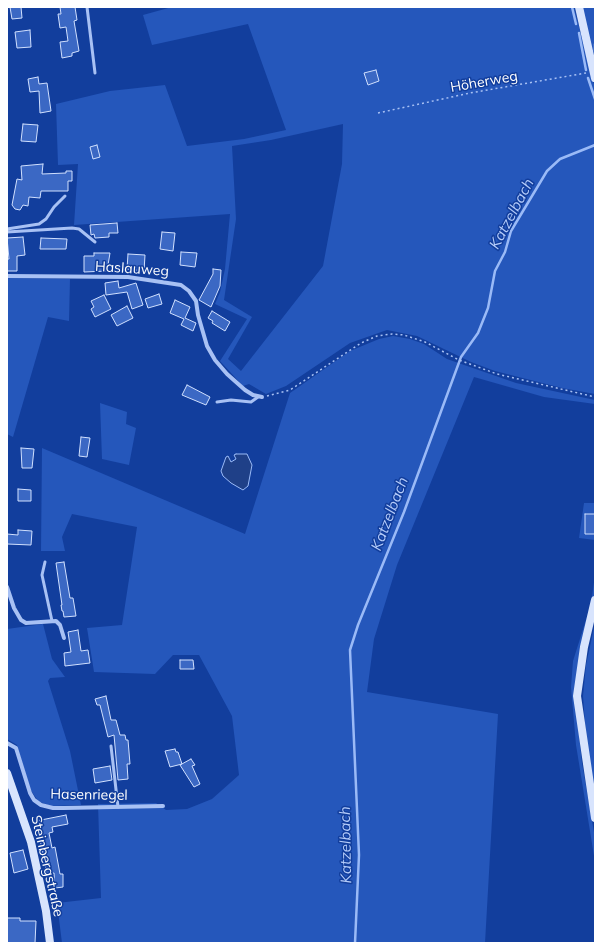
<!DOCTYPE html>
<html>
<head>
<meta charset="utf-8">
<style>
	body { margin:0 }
	#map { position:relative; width:602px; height:950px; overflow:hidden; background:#123e9d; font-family:Mulish,sans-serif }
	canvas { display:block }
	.frame { position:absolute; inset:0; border:8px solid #fff; pointer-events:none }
</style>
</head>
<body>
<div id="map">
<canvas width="602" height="950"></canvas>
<div class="frame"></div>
</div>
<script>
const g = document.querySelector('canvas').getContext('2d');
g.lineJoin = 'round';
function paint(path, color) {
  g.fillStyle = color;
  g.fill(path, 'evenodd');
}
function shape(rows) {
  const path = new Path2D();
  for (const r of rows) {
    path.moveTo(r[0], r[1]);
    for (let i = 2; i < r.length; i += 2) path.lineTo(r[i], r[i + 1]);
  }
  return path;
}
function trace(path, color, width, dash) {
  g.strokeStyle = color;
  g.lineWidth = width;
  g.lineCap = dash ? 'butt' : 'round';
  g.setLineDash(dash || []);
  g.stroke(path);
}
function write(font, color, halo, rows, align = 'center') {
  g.font = font + ' Mulish,sans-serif';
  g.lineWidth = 3;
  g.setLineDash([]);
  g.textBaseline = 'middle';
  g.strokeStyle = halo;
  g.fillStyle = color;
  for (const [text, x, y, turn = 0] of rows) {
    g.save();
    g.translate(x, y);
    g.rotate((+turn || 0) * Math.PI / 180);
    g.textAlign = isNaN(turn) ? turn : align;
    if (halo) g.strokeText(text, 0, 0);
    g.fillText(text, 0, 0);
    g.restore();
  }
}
paint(shape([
	[172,7,574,7,595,88,595,394,562,388,495,371,471,362,417,336,387,330,350,343,286,386,266,394,249,384,243,386,220,361,247,319,215,304,220,292,225,269,230,214,74,225,78,164,58,165,56,104,110,91,165,85,187,146,244,139,286,130,248,24,152,45,143,15],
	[343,124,342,164,323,266,241,371,228,359,252,317,224,300,236,219,232,146,271,140],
	[581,7,595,7,595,61],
	[7,278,70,279,69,321,48,317,13,437,7,434],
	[393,336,410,339,424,344,447,359,516,383,595,400,595,404,544,397,474,377,397,565,374,639,367,692,498,714,485,943,62,943,57,903,101,898,98,804,156,803,166,810,187,809,212,799,239,775,232,716,199,655,173,655,155,674,94,672,87,628,122,625,137,527,72,514,62,537,65,551,41,551,42,448,245,534,290,393,350,351,379,339],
	[100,403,127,412,126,424,136,428,129,465,102,459],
	[584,503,595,503,595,540,579,538],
	[595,575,595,593,576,706,582,763,595,838,595,862,576,745,571,687,573,661,591,604],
	[595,623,595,798,586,737,583,696,586,665],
	[43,624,52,659,65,677,50,678,48,681,70,751,81,805,50,806,38,801,30,789,17,745,7,739,7,629]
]), '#2557bb');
const water = shape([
	[236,454,247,454,252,465,248,486,243,490,231,483,223,476,221,471,226,457,228,456,231,462,236,459,234,455,236,454]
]);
paint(water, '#1f4088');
trace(water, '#9abaf7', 1);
trace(shape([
	[572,7,576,24],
	[579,33,586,70],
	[595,44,595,51],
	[588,78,595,99],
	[355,943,359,855,350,650,358,625,404,512,461,357,478,333,488,308,495,271,505,252,511,231,547,171,560,159,595,145]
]), '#9abaf7', 2.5);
const building = shape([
	[10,7,21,7,22,18,12,19,10,7],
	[60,7,75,7,77,20,74,21,79,51,72,53,72,56,62,58,60,42,68,41,66,27,60,28,58,14,61,14,60,7],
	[30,30,31,47,17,48,15,32,30,30],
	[376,70,379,81,368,85,364,73,376,70],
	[38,77,39,84,47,83,51,111,40,113,39,91,30,92,28,79,38,77],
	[23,124,38,125,36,142,21,141,23,124],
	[97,145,100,157,93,159,90,147,97,145],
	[43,164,42,174,66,173,66,171,72,171,72,181,68,181,68,191,41,191,40,198,29,197,28,206,23,205,20,210,15,209,12,205,17,179,22,180,21,166,43,164],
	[117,223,118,233,109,233,109,237,95,238,94,234,91,235,90,225,117,223],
	[162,232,175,233,173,251,160,249,162,232],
	[23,237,25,255,17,256,17,271,7,271,7,259,9,259,7,238,23,237],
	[41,238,67,239,66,249,40,249,41,238],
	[181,252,197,253,195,267,180,265,181,252],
	[94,253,110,253,107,271,84,272,84,256,94,256,94,253],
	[128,254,145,255,144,271,127,269,128,254],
	[213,269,221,270,220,286,211,307,199,300,213,274,213,269],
	[118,281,119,288,136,283,143,305,132,309,127,292,106,295,105,283,118,281],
	[159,294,162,304,148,308,145,299,159,294],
	[104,295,111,309,95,317,91,309,94,307,91,301,104,295],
	[175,300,190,307,185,318,196,323,193,331,181,325,184,319,170,313,175,300],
	[127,306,133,318,117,326,111,315,127,306],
	[212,311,230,322,225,331,212,323,213,321,208,318,212,311],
	[187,385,210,397,206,405,182,395,187,385],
	[81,437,90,438,87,457,79,456,81,437],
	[21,448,34,449,32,468,22,468,21,448],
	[18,489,31,490,31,501,18,501,18,489],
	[585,514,595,514,595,534,585,534,585,514],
	[18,530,32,531,31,545,7,544,7,534,18,535,18,530],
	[64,562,70,598,73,598,76,616,64,617,63,611,62,611,61,605,62,605,56,563,64,562],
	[78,630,81,651,88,650,90,663,65,666,64,653,71,652,68,632,78,630],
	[180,660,193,660,194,669,180,669,180,660],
	[106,696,111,720,116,720,120,735,125,735,126,740,128,740,130,764,127,764,128,779,118,780,114,735,108,737,100,705,97,705,95,699,106,696],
	[175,749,176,752,178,752,182,764,170,767,165,751,175,749],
	[191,759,195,765,192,766,200,784,194,787,180,765,191,759],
	[110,766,112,780,95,783,93,769,110,766],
	[66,815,68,824,52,827,53,832,49,833,52,848,55,847,60,874,63,874,63,887,55,888,54,873,47,874,36,821,66,815],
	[23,850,28,869,14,873,10,853,23,850],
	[7,918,20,918,20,921,36,921,35,943,7,943,7,918]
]);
paint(building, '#3b68c4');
trace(building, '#d1e0fe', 1);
trace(shape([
	[378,113,470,93,586,73],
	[267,396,290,390,361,343,377,336,392,334,404,335,425,342,459,360,497,374,595,397]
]), '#a8c1f4', 1.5, [2, 3]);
trace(shape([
	[87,7,95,73],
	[7,229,39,224,46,219,54,207,65,196],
	[7,232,72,228,79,229,95,242],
	[217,402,231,400,251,402,258,397],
	[45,562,42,575,52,621],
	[111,746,118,807]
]), '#a8c1f4', 3);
trace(shape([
	[7,276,128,277,181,285,189,291,196,301,198,315,207,346,215,360,227,374,245,390,253,395,262,397],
	[7,587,14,608,21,620,26,623,56,621,60,625,64,638],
	[7,743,16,748,30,793,34,800,41,805,53,808,64,808,163,806]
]), '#a8c1f4', 4);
trace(shape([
	[579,7,595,78],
	[595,600,584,647,577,696,595,818],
	[7,773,31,842,46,911,50,943]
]), '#d8e4fd', 8);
write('14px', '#fff', '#123e9d', [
	["Höherweg",484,82,-10],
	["Haslauweg",132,269,4],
	["Hasenriegel",89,795,1],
	["Steinbergstraße",47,866,77]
]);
write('italic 15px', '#b5ccfa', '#123e9d', [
	["Katzelbach",512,214,-62],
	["Katzelbach",390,514,-69],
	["Katzelbach",346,845,-91]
]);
</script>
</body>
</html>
